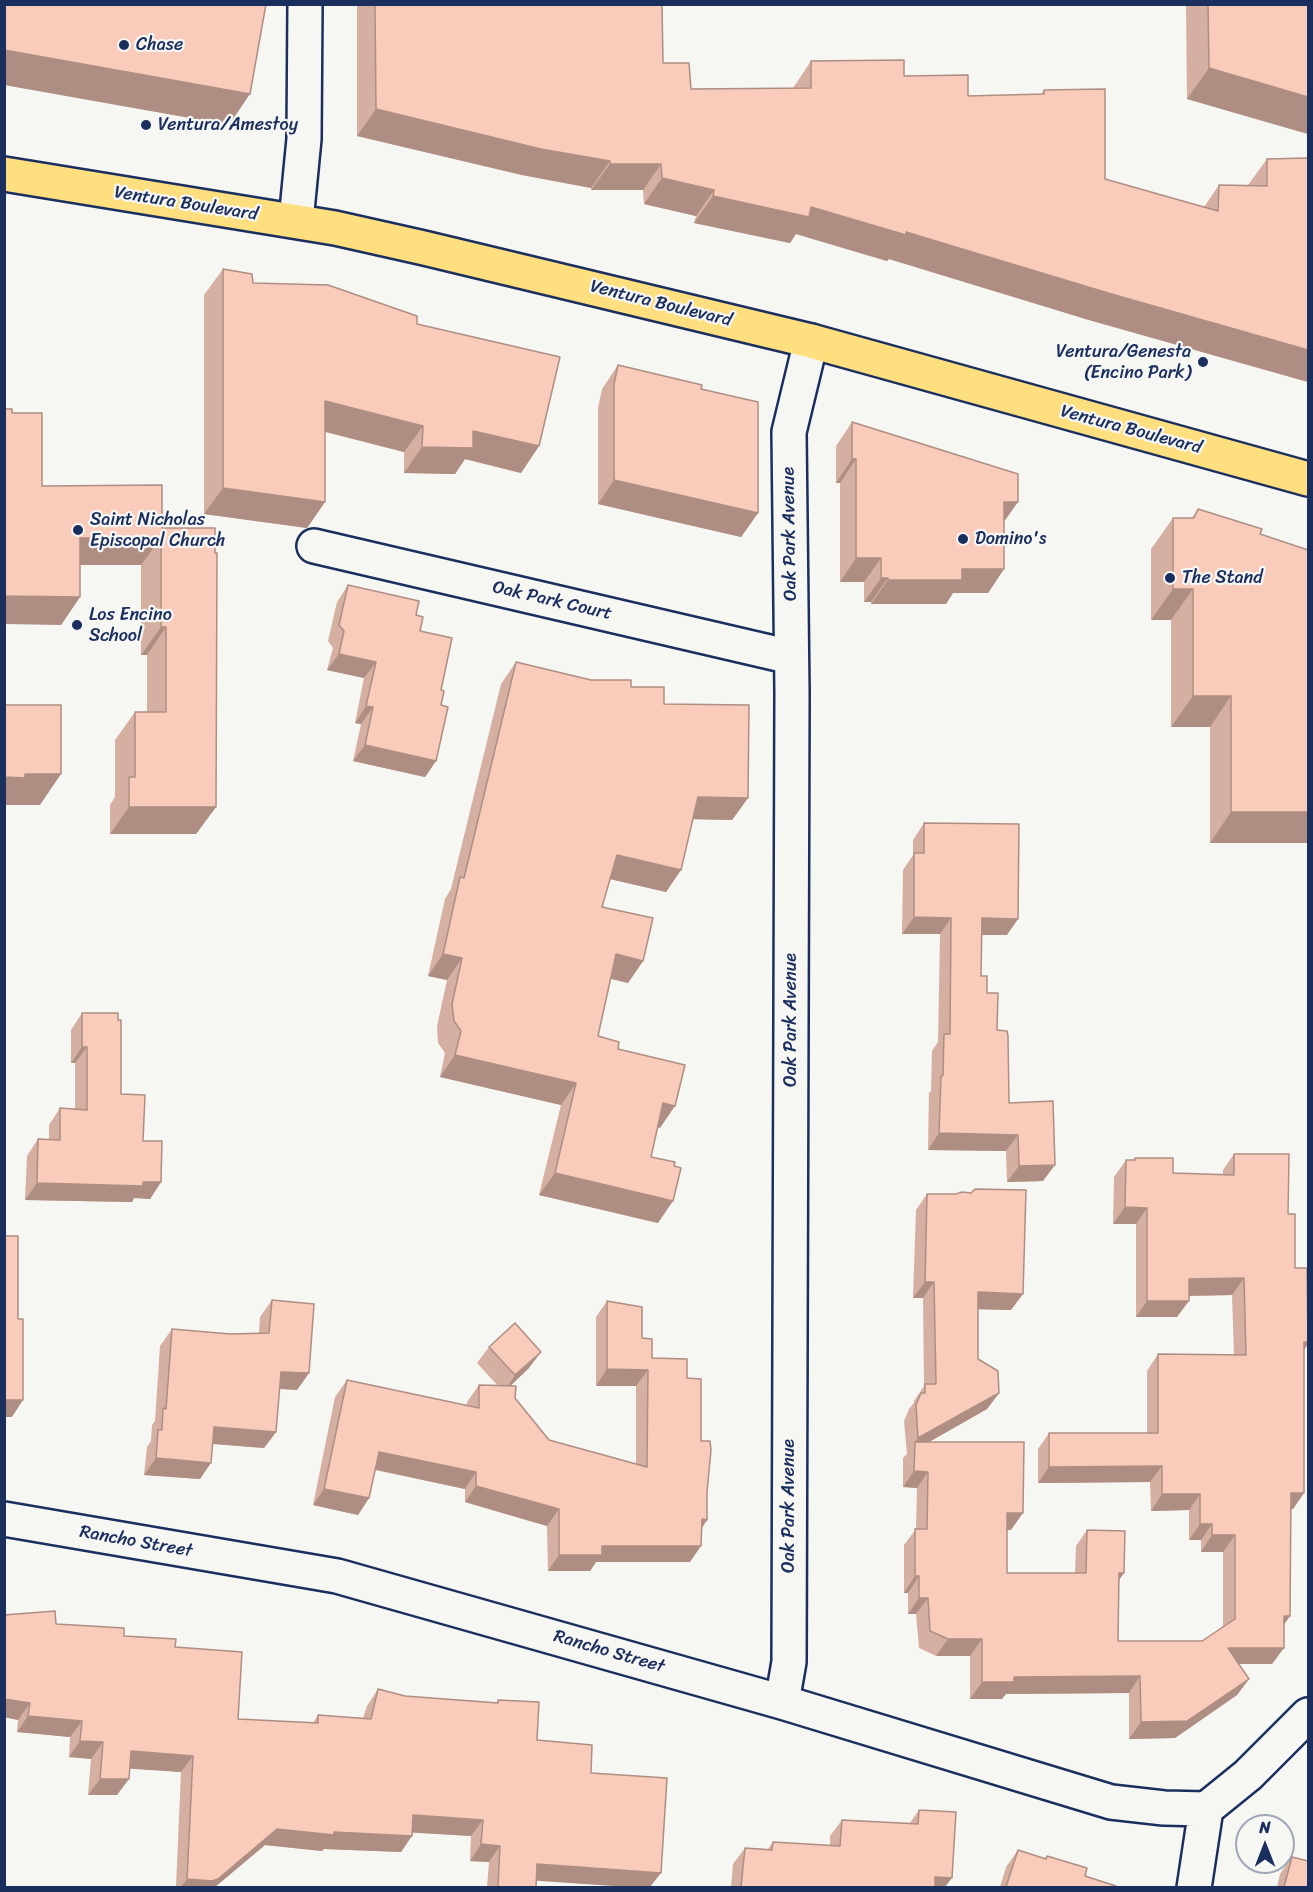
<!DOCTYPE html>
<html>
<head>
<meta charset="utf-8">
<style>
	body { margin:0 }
	#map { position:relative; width:1313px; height:1892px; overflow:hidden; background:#f6f6f2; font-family:Sriracha,sans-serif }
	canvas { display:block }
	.frame { position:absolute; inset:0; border:6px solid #1b2f5e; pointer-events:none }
	.north { position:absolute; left:1235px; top:1814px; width:60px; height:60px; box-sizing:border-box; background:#f6f6f2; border:2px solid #9ea6b7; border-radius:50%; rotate:0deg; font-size:16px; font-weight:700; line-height:24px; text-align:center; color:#1b2f5e }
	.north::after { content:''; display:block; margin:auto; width:21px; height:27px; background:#1b2f5e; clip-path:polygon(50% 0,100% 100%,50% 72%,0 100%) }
</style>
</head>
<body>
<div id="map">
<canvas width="1313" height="1892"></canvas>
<div class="frame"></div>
<div class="north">N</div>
</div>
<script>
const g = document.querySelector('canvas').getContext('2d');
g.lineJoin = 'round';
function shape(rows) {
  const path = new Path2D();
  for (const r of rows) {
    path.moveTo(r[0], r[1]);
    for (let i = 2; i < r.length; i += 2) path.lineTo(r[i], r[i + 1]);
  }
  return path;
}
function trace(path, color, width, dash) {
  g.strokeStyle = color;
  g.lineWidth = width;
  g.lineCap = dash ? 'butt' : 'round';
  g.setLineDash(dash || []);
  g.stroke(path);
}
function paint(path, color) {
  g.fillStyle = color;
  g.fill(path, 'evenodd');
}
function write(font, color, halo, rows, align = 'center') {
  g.font = font + ' Sriracha,sans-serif';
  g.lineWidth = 4.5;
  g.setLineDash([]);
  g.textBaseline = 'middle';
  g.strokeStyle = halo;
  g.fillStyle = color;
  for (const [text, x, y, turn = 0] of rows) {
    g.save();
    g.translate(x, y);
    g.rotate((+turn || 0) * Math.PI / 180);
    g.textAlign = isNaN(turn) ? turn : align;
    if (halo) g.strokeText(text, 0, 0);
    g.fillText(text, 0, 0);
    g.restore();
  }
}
const minor = shape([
	[296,221,304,139,305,4],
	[314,546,791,657],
	[4,1519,337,1576,782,1702,1111,1802,1164,1808,1206,1809],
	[782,1702,789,1662,792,693,789,432,811,341],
	[1194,1888,1206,1809,1248,1775,1308,1715]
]);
const major = shape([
	[4,174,335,228,424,248,811,341,1308,479]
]);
trace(minor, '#1b2f5e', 38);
trace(major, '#1b2f5e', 38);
trace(minor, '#f6f6f2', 33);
trace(major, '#fddf80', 33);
paint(shape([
	[357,4,662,4,663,63,691,89,793,88,811,61,904,76,968,96,1041,94,1044,90,1105,179,1204,207,1219,185,1248,185,1267,159,1308,158,1308,382,1089,320,889,259,887,261,796,234,790,243,694,223,696,216,644,204,643,190,591,190,591,188,522,175,357,136],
	[1186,4,1308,4,1308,134,1187,99],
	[223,269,253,283,417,324,539,446,521,473,465,459,455,474,404,473,404,452,325,432,325,502,307,528,204,514,204,295],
	[618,365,758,513,741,537,598,504,598,408,602,389],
	[12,413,42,486,162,528,216,807,196,834,110,834,110,805,115,797,115,740,135,712,147,712,147,655,141,655,141,565,80,565,80,597,61,625],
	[852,422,1004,522,1004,569,988,593,953,593,946,604,871,604,871,602,864,602,864,582,840,582,840,483,836,483,836,446],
	[1198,509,1260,534,1308,843,1210,843,1210,727,1171,727,1171,620,1151,620,1151,549,1173,518,1192,518],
	[348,585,416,615,420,631,441,690,441,705,436,761,425,777,353,761,361,724,355,723,364,678,327,670,333,648,328,641,337,602],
	[516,662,591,680,631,687,664,704,748,798,732,820,693,819,681,870,666,892,610,879,602,907,643,961,628,983,611,979,598,1036,618,1049,660,1128,658,1127,651,1157,658,1223,539,1195,561,1105,440,1077,445,1053,438,1043,437,1026,447,980,428,976,445,899,451,889,501,684],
	[924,823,1007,935,982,935,981,976,987,993,997,1030,1009,1103,1043,1181,1007,1182,1006,1151,928,1150,929,1093,931,1091,932,1051,938,1042,940,934,902,934,903,870,913,855,913,840],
	[82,1013,121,1094,161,1182,150,1199,134,1198,132,1202,25,1200,27,1156,38,1139,49,1140,49,1125,60,1108,75,1109,75,1063,71,1063,71,1030],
	[1234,1154,1288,1214,1295,1268,1304,1349,1304,1493,1293,1509,1291,1509,1284,1625,1272,1664,1239,1664,1249,1679,1237,1695,1175,1738,1129,1739,1129,1693,1006,1694,1002,1699,970,1699,970,1656,936,1656,919,1648,916,1614,908,1614,908,1593,904,1593,904,1545,916,1529,917,1488,903,1487,903,1458,907,1454,904,1421,909,1409,914,1403,914,1401,924,1386,923,1298,913,1298,916,1210,927,1194,1011,1310,978,1309,978,1359,999,1393,987,1409,929,1442,1011,1530,1007,1530,1007,1573,1075,1573,1076,1546,1087,1530,1124,1573,1119,1580,1118,1641,1202,1641,1223,1626,1223,1552,1201,1552,1201,1540,1189,1540,1189,1510,1151,1511,1150,1482,1038,1483,1038,1449,1049,1433,1147,1433,1147,1371,1158,1354,1234,1355,1232,1295,1189,1296,1177,1317,1136,1317,1136,1224,1113,1224,1114,1177,1126,1160,1134,1160,1135,1158,1173,1173,1223,1175,1223,1170],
	[272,1300,309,1373,297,1390,279,1389,276,1432,264,1448,213,1444,200,1479,144,1475,147,1447,151,1441,152,1425,155,1421,160,1346,172,1329,230,1334,259,1333,260,1317],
	[607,1301,642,1338,652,1358,687,1378,701,1441,707,1492,707,1520,702,1528,690,1562,596,1562,590,1571,548,1571,547,1526,465,1502,465,1489,375,1470,369,1498,358,1515,313,1505,335,1397,347,1380,467,1406,467,1402,479,1385,498,1386,477,1363,489,1347,529,1368,510,1386,515,1398,549,1440,636,1464,636,1386,596,1386,596,1317],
	[4,1615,124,1636,175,1647,238,1719,313,1723,318,1715,363,1718,367,1706,378,1689,405,1696,497,1703,498,1700,537,1740,536,1887,487,1887,489,1862,470,1861,471,1836,413,1832,401,1852,324,1849,322,1851,265,1845,215,1887,176,1887,181,1772,130,1768,117,1795,88,1795,91,1759,69,1757,70,1737,17,1732,18,1720,4,1717],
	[919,1810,945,1887,731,1887,733,1864,745,1848,768,1849,773,1842,830,1845,830,1836,842,1820,910,1823],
	[1018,1850,1045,1859,1047,1856,1085,1876,1116,1887,1000,1887,1006,1867],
	[1292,1857,1308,1887,1277,1887,1280,1874]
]), '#d5afa1');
paint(shape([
	[4,50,250,94,229,125,4,85],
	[1209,68,1308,97,1308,134,1187,99],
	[376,109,610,161,591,188,522,175,357,136],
	[610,164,661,164,643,190,591,190],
	[662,178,714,190,696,216,644,204],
	[713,196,811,207,906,232,1308,350,1308,382,1089,320,889,259,887,261,796,234,790,243,694,223],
	[325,401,423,426,404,452,307,427],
	[473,431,539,446,521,473,465,459,455,474,404,473,422,447],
	[852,459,856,459,840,483,836,483],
	[614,480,758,513,741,537,598,504],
	[223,488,325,502,307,528,204,514],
	[1004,502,1018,502,1001,526],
	[80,538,161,538,141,565,61,565],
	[856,558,881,558,864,582,840,582],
	[962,569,1004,569,988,593,953,593,946,604,871,604,888,580],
	[881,578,888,578,871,602,864,602],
	[1173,589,1193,589,1171,620,1151,620],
	[4,596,80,597,61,625,4,624],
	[161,627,166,627,147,655,141,655],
	[339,654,376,662,364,678,327,670],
	[1193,696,1231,696,1210,727,1171,727],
	[366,706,373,707,361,724,355,723],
	[365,745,436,761,425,777,353,761],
	[25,774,61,774,40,805,5,805,4,807,4,777],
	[698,797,748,798,732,820,683,819],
	[129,807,216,807,196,834,110,834],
	[1231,812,1308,812,1308,843,1210,843],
	[617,855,681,870,666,892,601,877],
	[914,917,951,918,940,934,902,934],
	[982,918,1018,919,1007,935,971,935],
	[443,954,462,958,447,980,428,976],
	[616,954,643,961,628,983,601,976],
	[82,1047,87,1047,75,1063,71,1063],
	[455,1055,576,1083,561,1105,440,1077],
	[663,1103,675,1106,660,1128,648,1125],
	[939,1133,1018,1135,1006,1151,928,1150],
	[1055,1165,1043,1181,1007,1182,1019,1166],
	[555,1173,673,1201,658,1223,539,1195],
	[143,1182,161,1182,150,1199,134,1198,132,1202,25,1200,37,1183],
	[1125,1207,1147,1208,1136,1224,1113,1224],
	[1244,1278,1232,1295,1177,1296,1189,1279],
	[925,1282,934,1282,923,1298,913,1298],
	[978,1292,1023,1294,1011,1310,966,1309],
	[1147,1301,1189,1301,1177,1317,1136,1317],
	[1304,1342,1308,1342,1308,1344,1298,1359],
	[541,1352,529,1368,504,1392,515,1375],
	[607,1369,648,1370,636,1386,596,1386],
	[281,1372,309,1373,297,1390,269,1388],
	[999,1393,987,1409,915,1450,915,1442,918,1438],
	[4,1400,23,1400,12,1417,4,1417],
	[214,1427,276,1432,264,1448,202,1443],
	[379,1452,476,1472,465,1489,368,1468],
	[156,1458,211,1463,200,1479,144,1475],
	[1162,1466,1150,1482,1038,1483,1049,1467],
	[914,1471,928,1472,917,1488,903,1487],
	[476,1486,559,1509,547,1526,465,1502],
	[324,1489,369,1498,358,1515,313,1505],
	[1291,1493,1304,1493,1293,1509,1280,1510],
	[1162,1494,1200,1494,1189,1510,1151,1511],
	[1007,1513,1023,1513,1011,1530,995,1530],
	[702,1519,707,1520,696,1536],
	[1200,1524,1212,1524,1201,1540,1189,1540],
	[1212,1535,1235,1535,1223,1552,1201,1552],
	[602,1546,701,1546,690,1562,596,1562,590,1571,548,1571,559,1555],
	[1119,1573,1124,1573,1112,1589],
	[915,1576,919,1576,908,1593,904,1593],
	[919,1598,928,1598,916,1614,908,1614],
	[1284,1616,1290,1616,1279,1632],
	[948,1639,982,1639,970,1656,936,1656],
	[1228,1648,1284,1648,1272,1664,1216,1664],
	[1140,1676,1129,1693,1006,1694,1002,1699,970,1699,982,1682,1014,1677],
	[1249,1679,1237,1695,1175,1738,1129,1739,1141,1722],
	[4,1699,30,1703,18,1720,4,1717],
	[28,1716,82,1721,70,1737,17,1732],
	[80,1741,103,1742,91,1759,69,1757],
	[131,1751,193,1756,181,1772,119,1768],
	[100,1779,129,1779,117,1795,88,1795],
	[413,1815,483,1820,471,1836,402,1832],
	[277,1829,334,1832,412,1836,401,1852,324,1849,322,1851,265,1845,215,1887,181,1887,187,1879],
	[481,1844,500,1846,489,1862,470,1861],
	[537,1864,661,1873,650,1887,628,1887,526,1880],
	[935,1877,952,1878,945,1887,928,1887]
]), '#ae8e83');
const building = shape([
	[4,4,266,4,250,94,4,50,4,4],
	[375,4,662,4,663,63,689,63,691,89,811,88,811,61,904,60,904,76,968,75,968,96,1044,94,1044,90,1105,89,1105,179,1218,211,1219,185,1267,186,1267,159,1308,158,1308,350,1108,293,906,232,906,235,811,207,809,217,713,196,714,190,662,178,661,164,610,164,610,161,541,149,376,109,375,4],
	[1208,4,1308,4,1308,97,1209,68,1208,4],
	[223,269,252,274,253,283,328,285,417,316,417,324,560,357,539,446,473,431,473,448,422,447,423,426,325,401,325,502,223,488,223,269],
	[618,365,702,385,701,389,758,402,758,513,614,480,614,384,618,365],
	[4,409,12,409,12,413,42,413,42,486,162,485,162,528,215,528,215,553,217,553,216,807,129,807,129,777,135,777,135,712,166,712,166,627,161,627,161,538,80,538,80,597,4,596,4,409],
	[852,422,1018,474,1018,502,1004,502,1004,569,962,569,962,580,888,580,888,578,881,578,881,558,856,558,856,459,852,459,852,422],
	[1198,509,1262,529,1260,534,1308,550,1308,812,1231,812,1231,696,1193,696,1193,589,1173,589,1173,518,1194,518,1198,509],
	[348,585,419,601,416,615,423,617,420,631,452,638,441,690,444,691,441,705,448,707,436,761,365,745,373,707,366,706,376,662,339,654,344,631,339,625,348,585],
	[516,662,591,680,631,680,631,687,664,687,664,704,749,705,748,798,698,797,681,870,617,855,602,907,653,918,643,961,616,954,598,1036,619,1042,618,1049,685,1065,675,1106,663,1103,651,1157,675,1162,674,1166,681,1168,673,1201,555,1173,576,1083,455,1055,461,1031,454,1021,452,1004,462,958,443,954,460,877,464,878,516,662],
	[4,705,61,705,61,774,25,774,25,778,4,777,4,705],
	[924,823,1019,824,1018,919,982,918,981,976,987,976,987,993,998,993,997,1030,1007,1031,1008,1036,1009,1103,1053,1101,1055,1165,1019,1166,1018,1135,939,1133,941,1077,943,1075,944,1034,950,1034,951,918,914,917,914,853,924,853,924,823],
	[82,1013,118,1013,118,1020,121,1020,121,1094,145,1095,143,1141,162,1141,161,1182,143,1182,143,1186,37,1183,38,1139,60,1140,60,1108,87,1110,87,1047,82,1047,82,1013],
	[1234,1154,1289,1154,1288,1214,1295,1214,1295,1268,1307,1268,1308,1342,1304,1342,1304,1493,1291,1493,1290,1616,1284,1616,1284,1648,1228,1648,1249,1679,1187,1721,1141,1722,1140,1676,1014,1677,1014,1682,982,1682,982,1639,948,1639,930,1631,928,1598,919,1598,919,1576,915,1576,915,1529,927,1529,928,1472,914,1471,915,1442,1024,1442,1023,1513,1007,1513,1007,1573,1086,1573,1087,1530,1125,1531,1124,1573,1119,1573,1118,1641,1202,1641,1235,1619,1235,1535,1212,1535,1212,1524,1200,1524,1200,1494,1162,1494,1162,1466,1049,1467,1049,1433,1158,1433,1158,1354,1246,1355,1244,1278,1189,1279,1189,1301,1147,1301,1147,1208,1125,1207,1126,1160,1135,1160,1135,1158,1173,1158,1173,1173,1234,1175,1234,1154],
	[975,1189,1026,1190,1023,1294,978,1292,978,1359,998,1371,999,1393,918,1438,916,1405,921,1393,925,1393,925,1384,936,1384,934,1282,925,1282,927,1194,956,1194,962,1192,971,1193,975,1189],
	[4,1236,18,1236,18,1319,23,1319,23,1400,4,1400,4,1236],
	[272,1300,314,1304,309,1373,281,1372,276,1432,214,1427,211,1463,156,1458,158,1430,162,1430,163,1408,166,1409,172,1329,230,1334,269,1333,272,1300],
	[607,1301,642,1307,642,1338,652,1339,652,1358,687,1359,687,1378,701,1379,701,1441,710,1441,711,1450,707,1492,707,1520,702,1519,701,1546,602,1546,602,1555,559,1555,559,1509,476,1486,476,1472,379,1452,369,1498,324,1489,347,1380,479,1408,479,1385,516,1386,515,1398,549,1440,647,1467,648,1370,607,1369,607,1301],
	[515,1323,541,1352,515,1375,489,1347,515,1323],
	[55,1611,56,1624,124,1628,124,1636,176,1639,175,1647,242,1652,238,1719,318,1723,318,1715,371,1719,378,1689,405,1696,498,1703,498,1700,539,1702,537,1740,592,1745,591,1773,667,1778,661,1873,537,1864,536,1887,498,1887,500,1846,481,1844,483,1820,413,1815,412,1836,334,1832,334,1835,277,1829,218,1879,212,1881,187,1879,193,1756,131,1751,129,1779,100,1779,103,1742,80,1741,82,1721,28,1716,30,1703,4,1699,4,1615,55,1611],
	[919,1810,956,1812,952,1878,935,1877,935,1887,741,1887,745,1848,772,1850,773,1842,840,1846,842,1820,918,1824,919,1810],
	[1018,1850,1046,1859,1047,1856,1087,1868,1085,1876,1116,1886,1116,1887,1006,1887,1018,1850],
	[1292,1857,1308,1861,1308,1887,1284,1887,1292,1857]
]);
paint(building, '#f8cbbb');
trace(building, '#ae8e83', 1.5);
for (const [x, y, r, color] of [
	[124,45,6,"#1b2f5e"],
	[146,125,6,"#1b2f5e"],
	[1203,362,6,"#1b2f5e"],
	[78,530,6,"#1b2f5e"],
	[963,539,6,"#1b2f5e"],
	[1170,578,6,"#1b2f5e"],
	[77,625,6,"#1b2f5e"]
]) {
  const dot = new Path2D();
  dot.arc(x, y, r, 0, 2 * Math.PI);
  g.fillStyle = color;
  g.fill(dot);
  trace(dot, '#f6f6f2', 2);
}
write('18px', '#1b2f5e', '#f6f6f2', [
	["Chase",136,45],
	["Ventura/Amestoy",158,125],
	["Ventura/Genesta",1191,352,"right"],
	["(Encino Park)",1191,373,"right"],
	["Saint Nicholas",90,520],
	["Episcopal Church",90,541],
	["Domino's",975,539],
	["The Stand",1182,578],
	["Los Encino",89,615],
	["School",89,636]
], 'left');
write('18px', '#1b2f5e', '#f6f6f2', [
	["Ventura Boulevard",186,204,9],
	["Ventura Boulevard",661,304,14],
	["Ventura Boulevard",1131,430,15],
	["Oak Park Avenue",790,534,-91],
	["Oak Park Court",552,601,13],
	["Oak Park Avenue",791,1020,-90],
	["Oak Park Avenue",789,1506,-90],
	["Rancho Street",136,1542,10],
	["Rancho Street",609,1652,16]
]);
</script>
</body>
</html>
